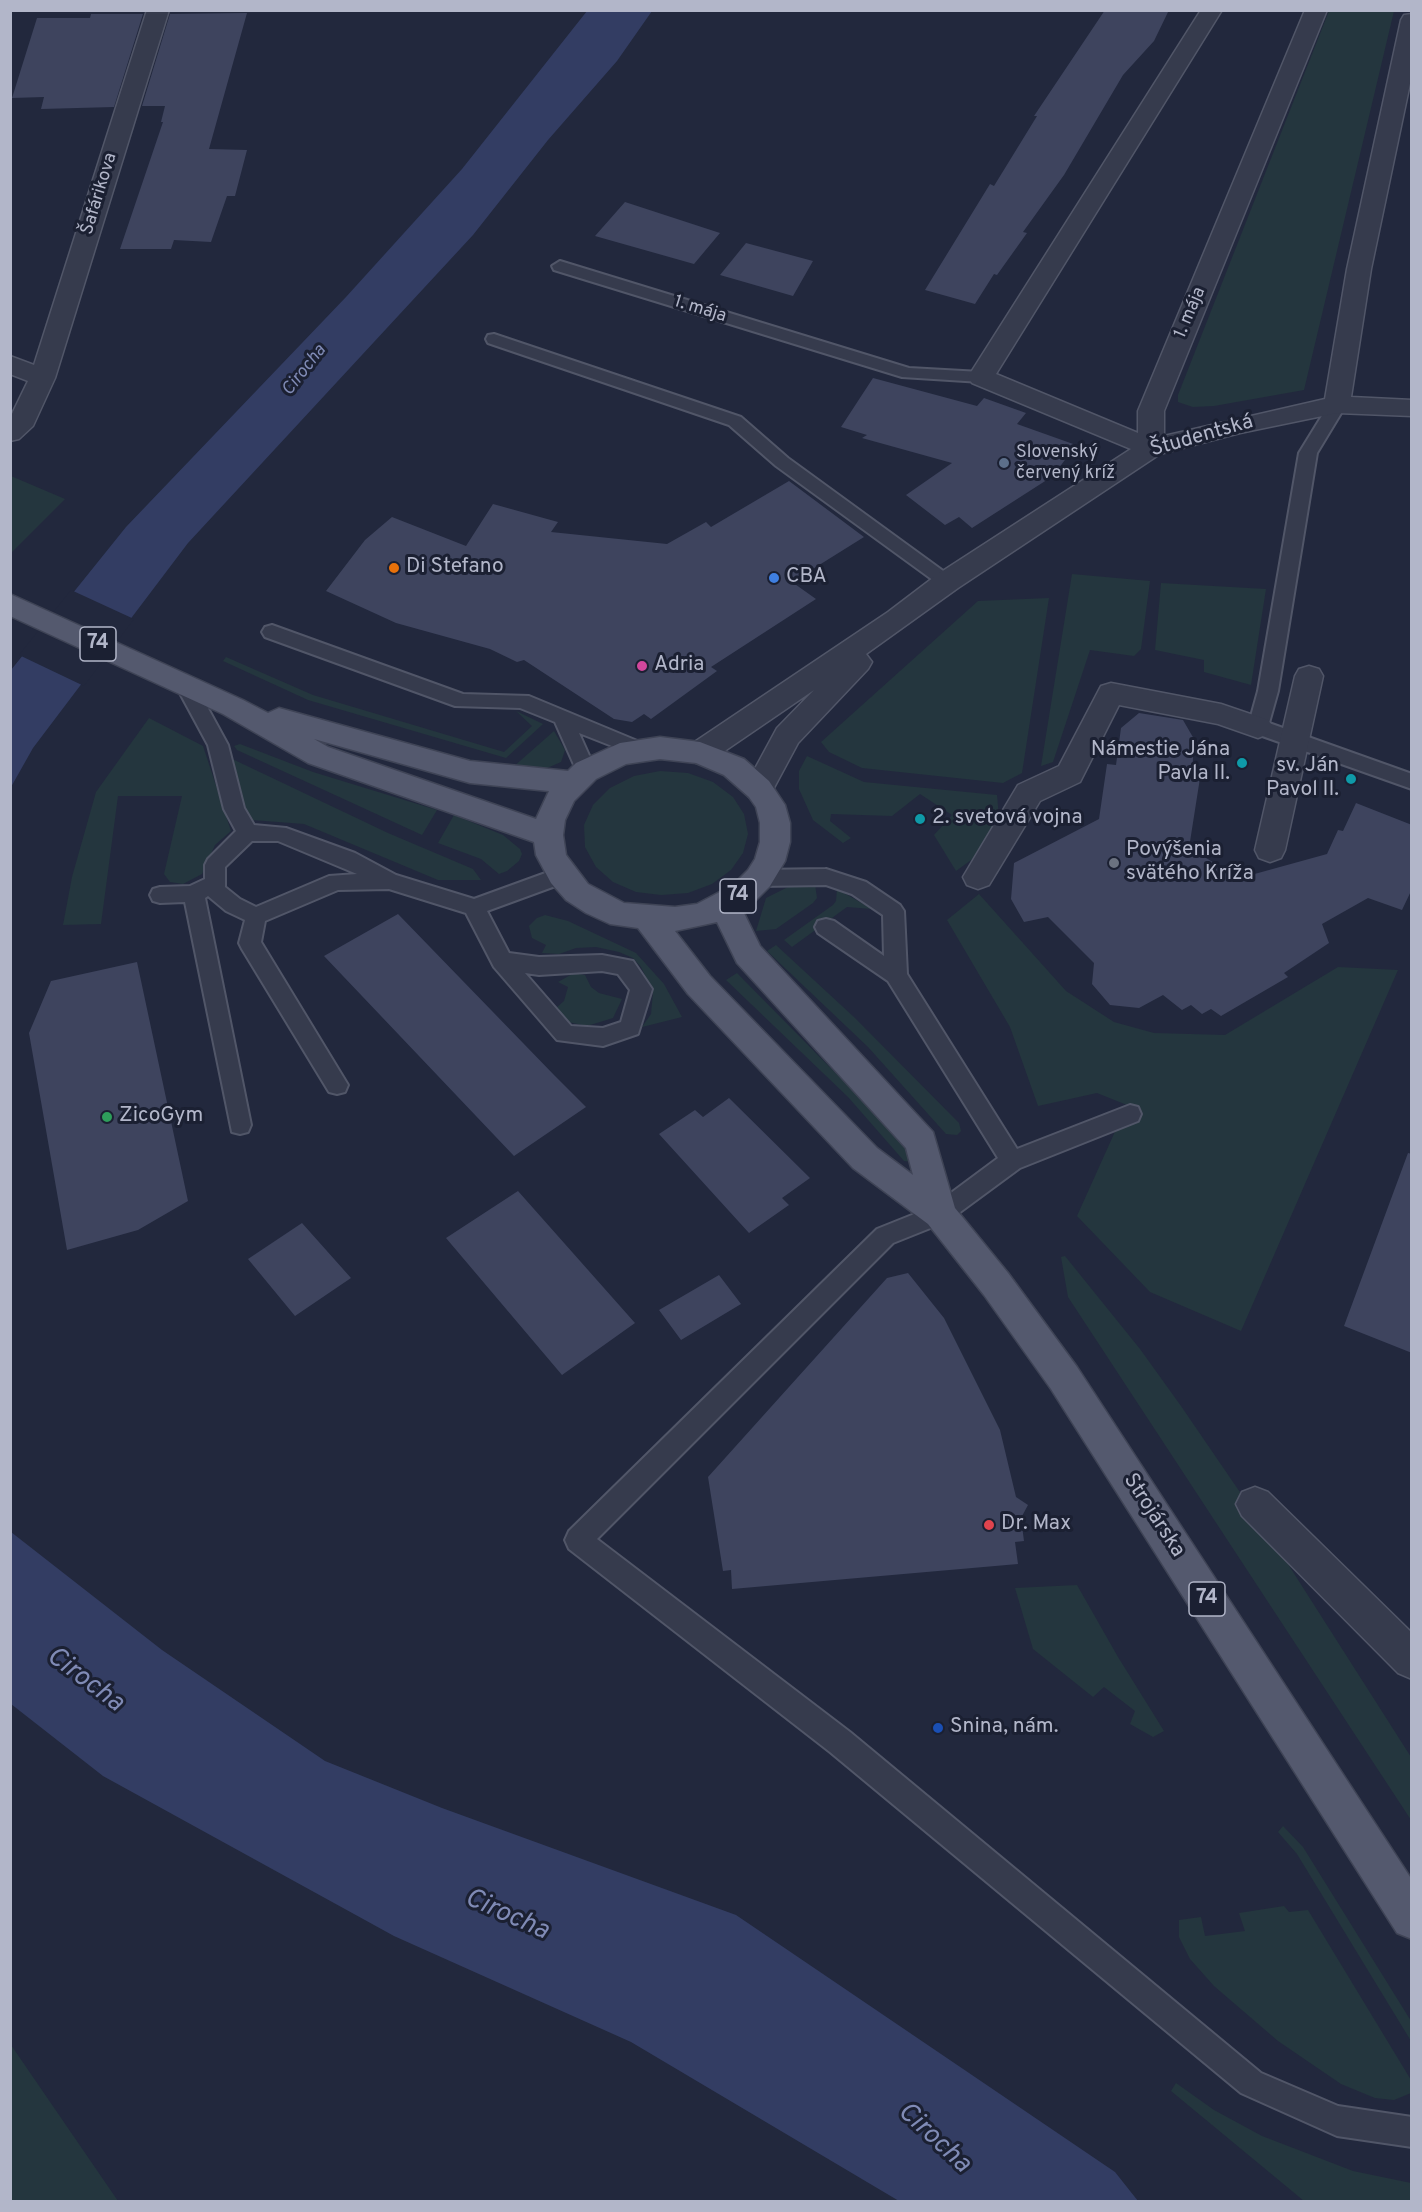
<!DOCTYPE html>
<html>
<head>
<meta charset="utf-8">
<style>
	body { margin:0 }
	#map { position:relative; width:1422px; height:2212px; overflow:hidden; background:#22283d; font-family:Overpass,sans-serif }
	canvas { display:block }
	.frame { position:absolute; inset:0; border:12px solid #b2b6c9; pointer-events:none }
</style>
</head>
<body>
<div id="map">
<canvas width="1422" height="2212"></canvas>
<div class="frame"></div>
</div>
<script>
const g = document.querySelector('canvas').getContext('2d');
g.lineJoin = 'round';
function paint(path, color) {
  g.fillStyle = color;
  g.fill(path, 'evenodd');
}
function shape(rows) {
  const path = new Path2D();
  for (const r of rows) {
    path.moveTo(r[0], r[1]);
    for (let i = 2; i < r.length; i += 2) path.lineTo(r[i], r[i + 1]);
  }
  return path;
}
function trace(path, color, width, dash) {
  g.strokeStyle = color;
  g.lineWidth = width;
  g.lineCap = dash ? 'butt' : 'round';
  g.setLineDash(dash || []);
  g.stroke(path);
}
function write(font, color, halo, rows, align = 'center') {
  g.font = font + ' Overpass,sans-serif';
  g.lineWidth = 6;
  g.setLineDash([]);
  g.textBaseline = 'middle';
  g.strokeStyle = halo;
  g.fillStyle = color;
  for (const [text, x, y, turn = 0] of rows) {
    g.save();
    g.translate(x, y);
    g.rotate((+turn || 0) * Math.PI / 180);
    g.textAlign = isNaN(turn) ? turn : align;
    if (halo) g.strokeText(text, 0, 0);
    g.fillText(text, 0, 0);
    g.restore();
  }
}
paint(shape([
	[1329,11,1394,11,1304,390,1214,406,1193,407,1178,402,1178,395],
	[11,476,65,499,11,553],
	[1072,574,1150,581,1141,649,1134,656,1090,650,1053,762,1041,766],
	[1161,583,1266,589,1251,685,1204,672,1204,660,1155,650],
	[1049,598,1022,773,1003,783,862,768,829,752,821,742,978,601],
	[226,657,313,695,504,752,532,726,516,711,543,724,506,758,308,700,223,661],
	[149,718,203,746,231,831,215,845,202,874,183,884,170,882,164,874,182,796,118,796,101,924,63,925,72,877,96,792],
	[554,731,565,750,561,762,547,768,512,768],
	[240,744,313,772,437,810,422,835,237,750,234,746],
	[226,756,388,833,473,869,481,880,438,880,304,824,252,820,242,803,236,775],
	[807,756,864,782,997,795,999,817,985,850,956,871,934,835,952,815,920,794,892,816,831,814,830,821,851,838,843,843,813,820,799,789,799,771],
	[660,771,688,773,713,782,733,797,744,814,748,834,743,853,731,870,712,884,688,893,661,895,636,892,613,882,596,867,585,847,584,825,593,805,610,788,634,776],
	[454,815,503,835,520,849,522,854,519,861,507,871,499,874,481,859,438,843],
	[815,884,817,898,813,903,776,929,756,931,766,898,790,886],
	[837,889,872,909,847,907,792,947,784,940,833,905,836,901],
	[979,894,1066,991,1114,1022,1154,1033,1225,1035,1338,967,1398,970,1241,1331,1150,1292,1077,1216,1127,1105,1097,1093,1038,1106,1010,1027,947,920],
	[545,915,568,921,636,953,664,984,682,1017,642,1027,651,1014,653,992,641,967,633,958,619,952,596,947,576,948,559,954,542,953,546,945,532,938,529,926,537,918],
	[776,945,855,1018,959,1123,961,1131,957,1135,946,1134,868,1047,767,951],
	[574,973,585,975,591,987,599,993,622,999,613,1018,587,1026,568,1022,562,1016,556,1008,564,1001,568,987,558,982],
	[737,973,878,1116,911,1154,912,1162,904,1161,848,1097,726,980],
	[1065,1256,1140,1349,1181,1406,1272,1539,1411,1757,1411,1820,1068,1297,1061,1257],
	[1077,1585,1118,1657,1164,1731,1153,1737,1130,1724,1135,1711,1104,1687,1093,1697,1033,1649,1015,1588],
	[1283,1826,1303,1847,1411,2021,1411,2041,1297,1854,1278,1832],
	[1284,1906,1289,1912,1308,1910,1411,2080,1411,2093,1394,2100,1375,2098,1341,2084,1278,2041,1214,1986,1190,1959,1179,1937,1179,1920,1201,1917,1205,1936,1245,1931,1239,1913],
	[10,2045,11,2045,118,2201,11,2201],
	[1176,2083,1214,2110,1262,2136,1353,2171,1411,2183,1411,2201,1304,2201,1171,2091]
]), '#24363e');
paint(shape([
	[587,11,652,11,617,61,548,140,473,235,188,543,33,748,11,787,11,670,126,527,346,297,462,169],
	[11,1532,162,1650,325,1761,442,1808,736,1915,1115,2172,1138,2201,899,2201,631,2042,394,1936,103,1776,11,1704]
]), '#333d63');
paint(shape([
	[71,590,134,619,84,686,19,655]
]), '#22283d');
paint(shape([
	[1105,10,1169,10,1154,41,1123,75,1064,175,1023,232,1027,233,997,275,994,274,975,304,925,290,990,184,994,186,1037,116,1034,116],
	[247,13,209,149,247,150,235,196,227,196,211,242,174,240,171,249,120,249,163,122,161,122,165,106,142,106,170,14],
	[91,14,143,14,114,107,41,109,44,97,12,98,37,18,90,18],
	[625,202,720,233,694,264,595,236],
	[746,243,813,261,793,296,720,275],
	[873,378,977,406,984,398,1026,413,1017,424,1076,445,1053,476,972,528,959,517,945,525,906,495,952,463,862,438,867,435,841,427],
	[789,481,864,537,792,582,816,599,711,667,717,671,651,719,644,714,632,722,614,719,524,660,517,662,490,649,396,623,326,591,365,540,392,517,466,546,493,504,558,522,551,532,667,544,706,522,711,527],
	[1139,713,1183,720,1194,739,1192,777,1200,778,1189,848,1240,878,1327,854,1338,830,1343,831,1356,803,1412,825,1412,889,1402,910,1368,898,1322,924,1329,943,1284,973,1288,977,1221,1016,1211,1009,1202,1014,1191,1005,1182,1010,1163,995,1139,1008,1110,1005,1092,984,1094,963,1048,917,1024,922,1011,899,1014,863,1099,819,1107,764,1116,765,1121,728],
	[398,914,555,1076,586,1107,514,1156,324,956],
	[137,962,188,1201,138,1230,67,1250,29,1033,51,981],
	[729,1098,810,1178,782,1198,789,1205,749,1233,659,1134,695,1110,703,1117],
	[1408,1153,1412,1154,1412,1353,1344,1326],
	[518,1191,635,1323,562,1375,446,1238],
	[302,1223,351,1278,295,1316,248,1259],
	[908,1273,944,1318,1000,1430,1016,1497,1028,1505,1021,1518,1024,1541,1015,1542,1018,1564,732,1589,731,1570,723,1571,708,1477,887,1278],
	[719,1275,741,1304,681,1340,659,1310]
]), '#3e445e');
const lane = shape([
	[560,261,909,368,981,372,990,377,981,382,902,377,554,270,552,266,560,261],
	[494,334,741,417,788,458,957,581,955,586,941,586,776,466,729,425,488,343,486,339,488,335,494,334],
	[1337,399,1346,405,1317,453,1278,691,1269,723,1412,774,1412,789,1251,732,1248,727,1258,691,1299,453,1331,401,1337,399],
	[272,625,463,694,529,696,647,745,650,750,647,755,640,757,579,733,596,771,593,776,586,778,579,776,555,722,520,708,455,706,265,637,262,632,265,627,272,625],
	[185,677,192,679,228,745,244,808,254,825,286,828,355,853,396,875,474,899,562,867,569,869,572,875,569,881,487,911,509,953,539,957,602,955,633,961,652,989,638,1034,603,1046,557,1040,494,967,466,913,389,889,338,890,265,921,261,942,348,1085,345,1092,337,1094,329,1092,242,949,239,943,245,920,226,911,208,896,205,898,251,1125,248,1132,240,1134,232,1132,185,902,160,903,153,901,150,895,153,889,160,887,190,886,205,879,205,865,208,859,236,831,224,809,208,745,175,684,178,679,185,677],
	[252,841,278,841,357,874,329,876,256,907,240,899,225,887,225,867,252,841],
	[602,971,618,974,630,990,621,1022,603,1028,571,1026,525,973,539,975,602,971],
	[826,869,866,882,900,905,904,911,907,974,1017,1149,1130,1105,1138,1107,1141,1114,1138,1121,1020,1168,948,1221,893,1243,597,1539,850,1732,1261,2073,1338,2106,1412,2117,1412,2147,1337,2136,1241,2093,830,1752,569,1549,565,1540,569,1531,877,1229,932,1207,998,1158,888,981,818,933,815,927,818,921,826,919,834,921,884,956,883,915,852,894,826,885,759,886,752,884,749,878,752,872,759,870,826,869]
]);
const street = shape([
	[147,10,169,10,55,378,33,426,19,439,10,441,10,418,28,381,10,374,10,356,34,365,147,10],
	[1201,10,1222,10,996,374,1138,433,1138,411,1305,10,1327,10,1164,411,1164,436,1325,399,1347,269,1401,20,1404,15,1412,14,1412,74,1371,269,1351,397,1412,400,1412,416,1337,413,1240,433,1160,454,958,588,866,654,872,662,868,669,798,743,769,797,759,800,749,797,744,789,777,728,814,690,710,761,700,764,690,761,685,753,690,745,888,612,938,574,1131,449,972,383,968,377,1201,10],
	[1309,666,1319,669,1323,676,1285,850,1281,858,1270,862,1259,858,1255,850,1295,676,1299,669,1309,666],
	[1111,683,1221,704,1268,720,1273,727,1268,734,1258,738,1218,724,1119,705,1080,782,1040,801,989,885,978,889,967,885,963,877,1018,785,1059,766,1101,686,1111,683],
	[1255,1487,1268,1492,1412,1633,1412,1679,1398,1673,1242,1516,1236,1504,1242,1492,1255,1487]
]);
const primary = shape([
	[10,594,243,700,268,713,279,708,470,761,568,771,576,763,620,743,660,737,700,742,744,759,769,781,785,805,790,823,790,842,785,861,770,886,755,901,742,909,760,946,933,1132,955,1208,1008,1273,1077,1367,1412,1880,1412,1939,1397,1933,1051,1389,984,1295,928,1224,853,1168,688,994,638,928,610,924,586,913,566,900,551,883,536,855,534,842,308,763,223,714,10,616,10,594],
	[314,739,470,783,549,791,536,819,328,747,314,739],
	[660,759,696,763,724,775,749,797,756,807,760,823,760,842,755,859,748,870,733,885,697,904,675,907,624,903,588,884,566,855,563,835,565,820,574,801,596,779,626,764,660,759],
	[717,922,737,963,906,1148,913,1175,877,1148,710,976,675,931,717,922]
]);
trace(lane, '#515668', 4);
trace(street, '#515668', 3);
trace(primary, '#3f4456', 3);
paint(lane, '#363b4d');
paint(street, '#363b4d');
paint(primary, '#54596e');
for (const [x, y, r, color] of [
	[1004,463,6,"#5c6f8a"],
	[394,568,6,"#e8710a"],
	[774,578,6,"#3f7fe0"],
	[642,666,6,"#d1479c"],
	[1242,763,6,"#0f9aa8"],
	[1351,779,6,"#0f9aa8"],
	[920,819,6,"#0f9aa8"],
	[1114,863,6,"#6b7280"],
	[107,1117,6,"#2e9e5b"],
	[989,1525,6,"#e0444e"],
	[938,1728,6,"#1a4fb4"]
]) {
  const dot = new Path2D();
  dot.arc(x, y, r, 0, 2 * Math.PI);
  g.fillStyle = color;
  g.fill(dot);
  trace(dot, '#1b2032', 2);
}
write('18px', '#b2b6c9', '#1b2032', [
	["Šafárikova",100,194,-73],
	["1. mája",700,310,17],
	["1. mája",1191,313,-67]
]);
write('italic 18px', '#808bb6', '#1b2032', [
	["Cirocha",305,371,-52]
]);
write('18px', '#b2b6c9', '#1b2032', [
	["Slovenský",1016,453],
	["červený kríž",1016,474]
], 'left');
for (const [x, y, w] of [
	[98,644,36],
	[738,896,36],
	[1207,1599,36]
]) {
  const box = new Path2D();
  box.roundRect(x - w / 2, y - 17, w, 34, 4.5);
  g.fillStyle = '#1b2032';
  g.fill(box);
  trace(box, '#b2b6c9', 1.5);
}
write('bold 20px', '#b2b6c9', null, [
	["74",98,644],
	["74",738,896],
	["74",1207,1599]
]);
write('21px', '#b2b6c9', '#1b2032', [
	["Študentská",1202,437,-16],
	["Strojárska",1153,1516,57]
]);
write('21px', '#b2b6c9', '#1b2032', [
	["Di Stefano",406,568],
	["CBA",786,578],
	["Adria",654,666],
	["Námestie Jána",1230,751,"right"],
	["Pavla II.",1230,775,"right"],
	["sv. Ján",1339,767,"right"],
	["Pavol II.",1339,791,"right"],
	["2. svetová vojna",932,819],
	["Povýšenia",1126,851],
	["svätého Kríža",1126,875],
	["ZicoGym",119,1117],
	["Dr. Max",1001,1525],
	["Snina, nám.",950,1728]
], 'left');
write('italic 27px', '#808bb6', '#1b2032', [
	["Cirocha",84,1681,37],
	["Cirocha",506,1916,24],
	["Cirocha",933,2139,43]
]);
</script>
</body>
</html>
